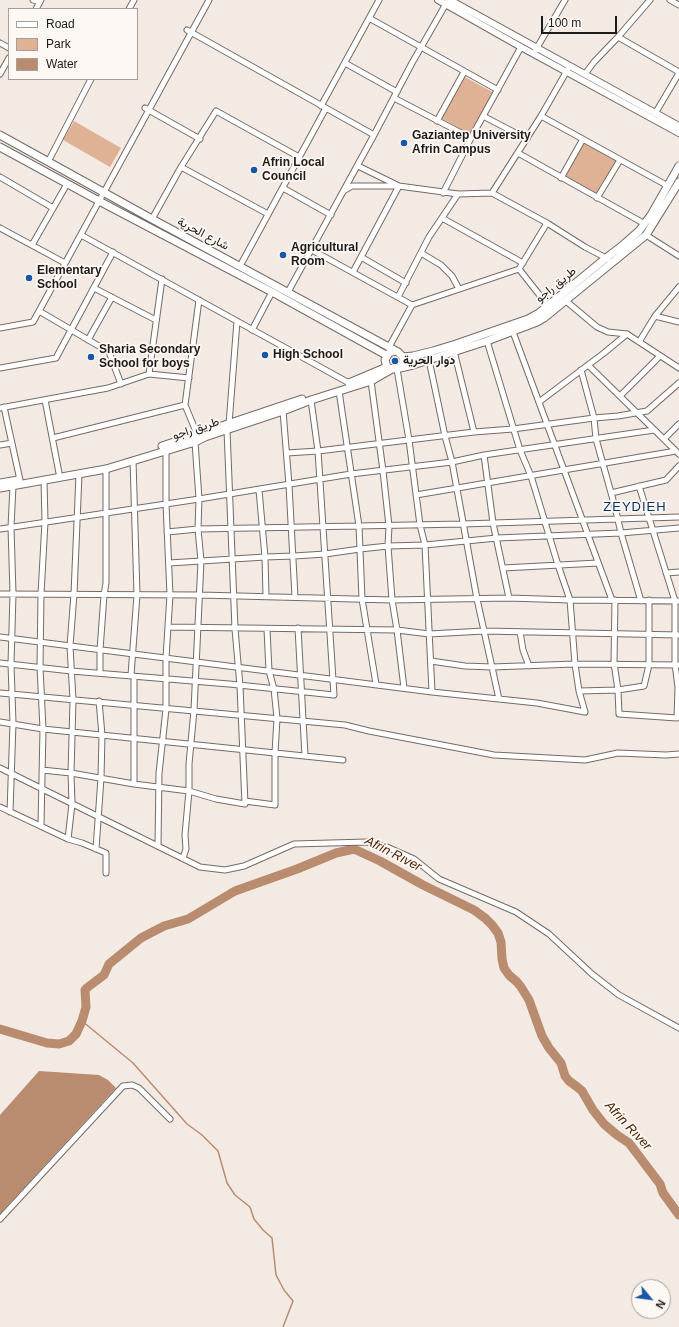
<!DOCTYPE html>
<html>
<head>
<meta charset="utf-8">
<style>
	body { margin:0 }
	#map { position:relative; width:679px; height:1327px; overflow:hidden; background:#f4eae4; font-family:Helvetica,sans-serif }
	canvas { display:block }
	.legend { position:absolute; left:8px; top:8px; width:130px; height:72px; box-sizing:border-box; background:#fef8f4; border:1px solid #a49f9c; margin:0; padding:5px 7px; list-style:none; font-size:12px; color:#1d1a18 }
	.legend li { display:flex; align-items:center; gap:8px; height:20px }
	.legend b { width:20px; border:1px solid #a49f9c }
	.north { position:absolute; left:631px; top:1279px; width:40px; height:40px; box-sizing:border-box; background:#fef8f4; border:1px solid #a49f9c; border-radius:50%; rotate:119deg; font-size:11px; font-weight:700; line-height:16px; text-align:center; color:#1d1a18 }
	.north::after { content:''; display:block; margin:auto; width:14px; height:18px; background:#1657a7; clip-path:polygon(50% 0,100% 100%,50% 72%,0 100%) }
	.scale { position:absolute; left:541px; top:16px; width:76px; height:18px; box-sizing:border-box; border:2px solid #1d1a18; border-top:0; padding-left:5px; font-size:12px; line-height:14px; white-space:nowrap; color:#1d1a18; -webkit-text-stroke:3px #fef8f4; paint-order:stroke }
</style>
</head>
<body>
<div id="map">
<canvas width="679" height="1327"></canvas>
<ul class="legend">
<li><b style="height:5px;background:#fff"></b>Road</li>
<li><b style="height:11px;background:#dfb195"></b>Park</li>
<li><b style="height:11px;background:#b98c6f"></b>Water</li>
</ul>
<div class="north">N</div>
<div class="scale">100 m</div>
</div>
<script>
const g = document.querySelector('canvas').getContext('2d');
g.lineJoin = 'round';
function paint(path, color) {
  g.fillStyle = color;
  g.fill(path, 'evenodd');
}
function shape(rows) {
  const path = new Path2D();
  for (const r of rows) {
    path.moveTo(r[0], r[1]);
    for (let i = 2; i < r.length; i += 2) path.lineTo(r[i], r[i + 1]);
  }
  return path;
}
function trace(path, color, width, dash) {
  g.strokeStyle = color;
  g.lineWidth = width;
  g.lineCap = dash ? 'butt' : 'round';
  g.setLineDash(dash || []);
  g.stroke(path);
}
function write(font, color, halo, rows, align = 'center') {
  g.font = font + ' Helvetica,Vazirmatn,sans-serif';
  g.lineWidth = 3.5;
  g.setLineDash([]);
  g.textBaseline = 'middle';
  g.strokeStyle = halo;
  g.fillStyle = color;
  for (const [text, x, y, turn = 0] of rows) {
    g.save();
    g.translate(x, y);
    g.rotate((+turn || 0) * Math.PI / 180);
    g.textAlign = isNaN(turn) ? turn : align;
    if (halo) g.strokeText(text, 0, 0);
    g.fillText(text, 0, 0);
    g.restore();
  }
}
paint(shape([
	[463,76,496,94,474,136,441,118],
	[74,121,121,148,110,167,63,140],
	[583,140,619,160,597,197,562,178]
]), '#dfb195');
paint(shape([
	[39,1071,99,1075,108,1080,116,1088,0,1214,0,1115]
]), '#b98c6f');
trace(shape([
	[82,1021,133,1063,187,1124,202,1135,218,1151,227,1183,235,1195,250,1207,254,1219,263,1230,272,1238,276,1275,284,1290,293,1301,283,1327]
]), '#b98c6f', 1.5);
trace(shape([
	[0,1029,47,1043,59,1044,69,1041,76,1034,82,1021,86,1007,85,990,88,987,104,975,109,964,141,938,164,926,188,919,235,891,297,869,336,853,354,849,380,861,423,885,474,910,485,918,492,925,498,933,501,942,502,959,504,968,509,975,517,982,521,987,529,1000,542,1036,549,1048,561,1063,565,1076,569,1081,576,1086,582,1091,593,1110,604,1124,617,1135,629,1143,660,1184,663,1193,679,1215]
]), '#b98c6f', 9);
const minor = shape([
	[33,0,40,2],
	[670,0,679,5],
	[36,9,41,0],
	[129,9,134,0],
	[369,18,498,90],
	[187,30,374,135],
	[618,37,650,0],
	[0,43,9,48],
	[535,51,565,0],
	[345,63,397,92],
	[0,74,9,58],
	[585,74,594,62,618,37,679,72],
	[394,98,471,138],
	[321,106,379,0],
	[145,108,200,139],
	[656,112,679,73],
	[483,116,527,139],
	[541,116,668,186],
	[437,121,464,72],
	[518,153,645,224],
	[48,162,91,79],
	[181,167,268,214],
	[0,177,53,208],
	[561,178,583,139],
	[283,188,331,215],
	[345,190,352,186,399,186,458,194,492,193,547,223,585,247,608,259],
	[443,193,471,138,521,47],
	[492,193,541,116,568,69],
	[597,198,620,160],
	[442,218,523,263],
	[152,219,181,167,216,111,299,157],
	[0,228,65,263],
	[81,235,349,383],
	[646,235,679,256],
	[32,245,67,184],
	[312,250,412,305,519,269,547,223],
	[421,253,441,265,452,276,459,289],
	[361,257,406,283],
	[240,266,326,108],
	[519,269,549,307],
	[353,272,399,186,358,166],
	[94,288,156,320],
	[288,292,374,135,412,63,447,2],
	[398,297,429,237,458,194],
	[566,301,597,327,608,332,627,334,679,368],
	[39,311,109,352,121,384],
	[655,316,679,287],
	[0,328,33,322,209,0],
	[252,330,272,292],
	[513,332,612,600],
	[88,340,112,297],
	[639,342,655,316,679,322],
	[389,347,412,305],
	[454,351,474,432],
	[429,360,445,436,452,462,477,599,499,699],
	[588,365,679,454],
	[0,368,56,358,113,252],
	[397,369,409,440,420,525,425,545,432,692],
	[581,370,594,418,596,439,615,507,621,533,641,601],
	[149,374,162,279],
	[371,381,383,471,389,526,388,546,392,600,397,630,404,688],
	[339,391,359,526,362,599,376,684],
	[620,396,660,356],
	[45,400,59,473],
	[539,402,604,353,627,334],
	[4,407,20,480],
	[0,408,108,388,149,374,189,378],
	[283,411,289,485,295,597],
	[229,424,237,321],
	[197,434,185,405,199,300],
	[53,438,185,405],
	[664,439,679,424],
	[0,445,12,443],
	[287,453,318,451,474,432,513,429,594,418,618,416,647,411,679,383],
	[484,455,493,523,509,598],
	[259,490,265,557,266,596],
	[611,493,666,480,679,466],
	[416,495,676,451],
	[0,529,199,499,351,474,452,462,484,455,654,430],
	[167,532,198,529,463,524,679,517],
	[169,563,265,557,294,556,325,554,360,549,388,546,425,545,497,538,621,533,679,528],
	[503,568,598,563],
	[666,573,679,572],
	[0,594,200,595,392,600,509,598,570,600,679,601],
	[615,600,614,663,618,690,619,714,677,718,678,687,675,664,675,601,639,486],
	[168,627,397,630,429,634,484,631,679,635],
	[298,628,305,756],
	[520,632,523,650,529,666],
	[0,637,432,692,537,703,585,712,579,691,575,664,570,600,558,565,531,476,520,450,487,341],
	[431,661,465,666,492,667,575,664,679,665],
	[0,663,71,671,229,684,334,695,318,451,311,400],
	[100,672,100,650,104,595,106,583,106,469],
	[131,675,137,595,133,460],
	[579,691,618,690,644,686,649,665,649,600],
	[0,693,345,725,369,731,494,755,585,760,618,753,666,755,679,754],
	[0,722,43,729,343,760],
	[0,768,200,867,225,870,244,866,294,844,367,842,387,847,414,859,439,879,516,912,549,934,592,974,619,995,679,1028],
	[42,770,71,773,134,784,189,791,216,799,245,804,240,686,235,629,227,430],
	[134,784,134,676],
	[245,801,275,805,275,753,277,718,274,689,269,671,267,629],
	[0,807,68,839,82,843,106,853,106,873],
	[10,812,13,723,11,664,13,594,11,527,13,486],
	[41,825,43,729,40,667,41,594,45,522,44,480],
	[68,839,72,804,71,773,73,700,70,646,74,594,79,474],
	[158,846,159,773,166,709,166,658,170,595,166,504,166,450],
	[96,849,101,778,102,735,99,701],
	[183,858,186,849,185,835,189,791,189,764,194,710,201,561,198,529,199,499,195,442],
	[0,1219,123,1086,132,1085,139,1088,170,1119]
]);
const tertiary = shape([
	[438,0,521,47,679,133],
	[450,0,679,126]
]);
const secondary = shape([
	[0,135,152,219,398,352,403,357,403,363,400,368,392,369,387,367,385,360,389,353,396,351],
	[0,147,99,201,272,292,386,355],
	[403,357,413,356,433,351,456,344,528,319,539,313,606,258,623,245,639,231,651,215,679,166],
	[400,368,413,365,487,341,537,322,544,318,646,235,679,182],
	[349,383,387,367],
	[162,446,302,399],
	[0,483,18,480],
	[0,488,106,469,195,442,205,437,283,411,311,400,371,381,392,369]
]);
trace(minor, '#746b66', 7);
trace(tertiary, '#746b66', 8);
trace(secondary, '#746b66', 9);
trace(minor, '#fff', 5);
trace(tertiary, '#fff', 6);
trace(secondary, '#fff', 7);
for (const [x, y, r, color] of [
	[404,143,4,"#1657a7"],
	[254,170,4,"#1657a7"],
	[283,255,4,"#1657a7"],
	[29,278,4,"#1657a7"],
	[265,355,4,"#1657a7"],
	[91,357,4,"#1657a7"],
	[395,361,4,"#1657a7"]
]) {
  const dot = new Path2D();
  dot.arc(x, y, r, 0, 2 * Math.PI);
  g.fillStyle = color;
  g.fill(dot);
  trace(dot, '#fef8f4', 1.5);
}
write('bold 12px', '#1d1a18', '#fef8f4', [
	["Gaziantep University",412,136],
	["Afrin Campus",412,150],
	["Afrin Local",262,163],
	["Council",262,177],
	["Agricultural",291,248],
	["Room",291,262],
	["Elementary",37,271],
	["School",37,285],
	["Sharia Secondary",99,350],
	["School for boys",99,364],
	["High School",273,355],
	["دوار الحرية",403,361]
], 'left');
write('12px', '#1d1a18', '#fef8f4', [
	["شارع الحرية",203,234,28],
	["طريق راجو",556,285,-39],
	["طريق راجو",196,429,-18]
]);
g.letterSpacing = '1px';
write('13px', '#093265', '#fef8f4', [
	["ZEYDIEH",635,507]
]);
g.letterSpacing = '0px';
write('italic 13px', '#4c2100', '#fef8f4', [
	["Afrin Rıver",393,854,27],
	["Afrin Rıver",628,1126,47]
]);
</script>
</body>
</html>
